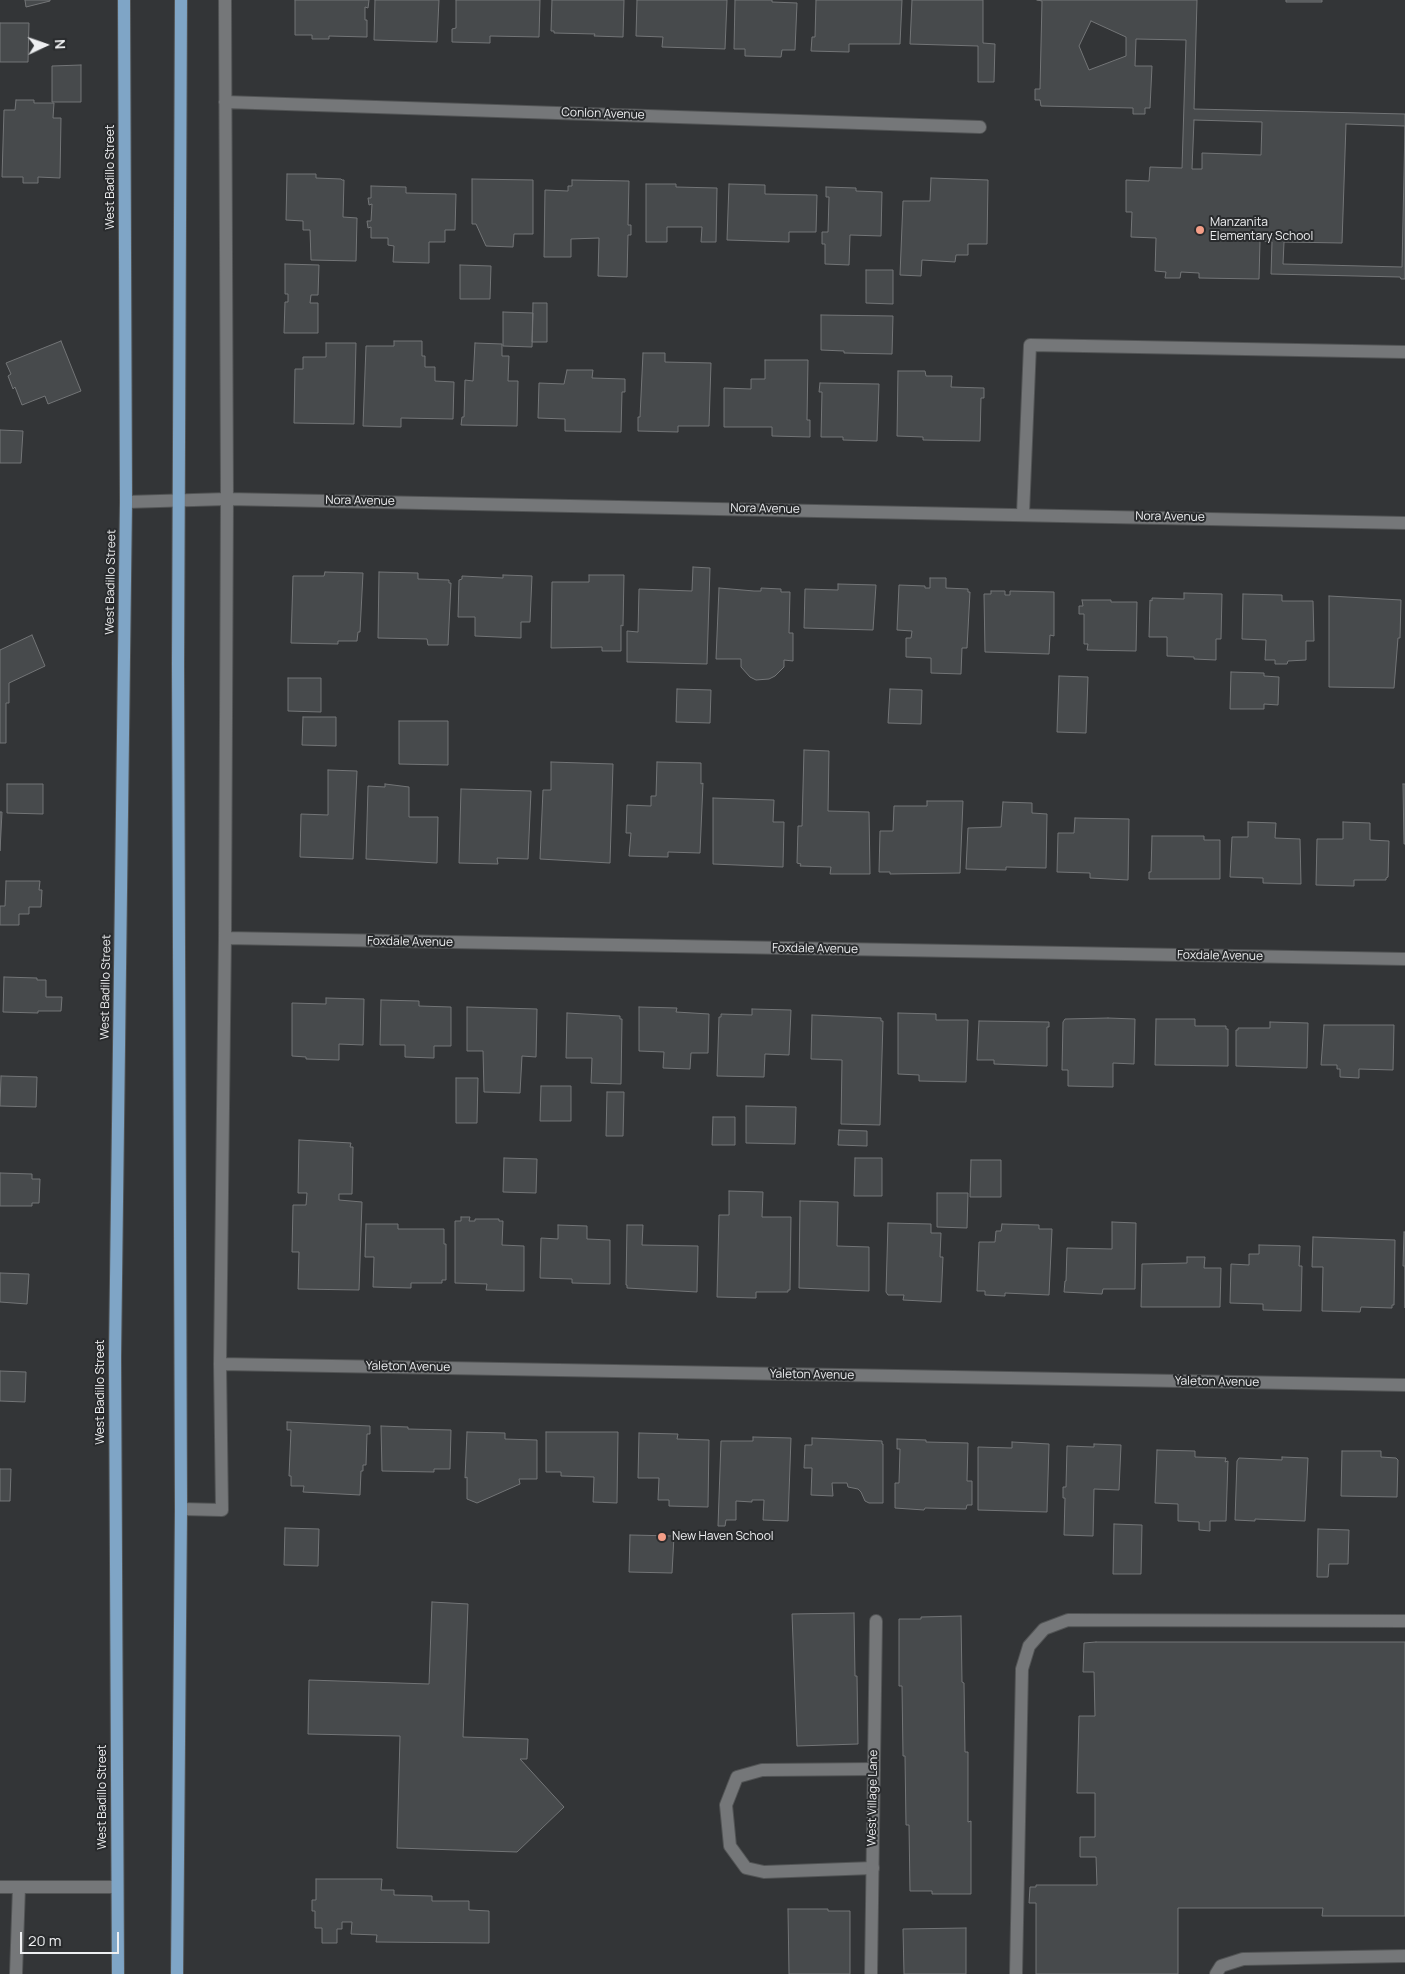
<!DOCTYPE html>
<html>
<head>
<meta charset="utf-8">
<style>
	body { margin:0 }
	#map { position:relative; width:1405px; height:1974px; overflow:hidden; background:#333537; font-family:Manrope,sans-serif }
	canvas { display:block }
	.north { position:absolute; left:20px; top:20px; width:50px; height:50px; -webkit-text-stroke:4px #292b2d; paint-order:stroke; rotate:87deg; font-size:14px; font-weight:700; line-height:20px; text-align:center; color:#eeeff1 }
	.north::after { content:''; display:block; margin:auto; width:18px; height:22px; background:#eeeff1; clip-path:polygon(50% 0,100% 100%,50% 72%,0 100%) }
	.scale { position:absolute; left:20px; top:1932px; width:99px; height:22px; box-sizing:border-box; border:2px solid #eeeff1; border-top:0; padding-left:6px; font-size:15px; line-height:18px; white-space:nowrap; color:#eeeff1; -webkit-text-stroke:4px #292b2d; paint-order:stroke }
</style>
</head>
<body>
<div id="map">
<canvas width="1405" height="1974"></canvas>
<div class="north">N</div>
<div class="scale">20 m</div>
</div>
<script>
const g = document.querySelector('canvas').getContext('2d');
g.lineJoin = 'round';
function paint(path, color) {
  g.fillStyle = color;
  g.fill(path, 'evenodd');
}
function shape(rows) {
  const path = new Path2D();
  for (const r of rows) {
    path.moveTo(r[0], r[1]);
    for (let i = 2; i < r.length; i += 2) path.lineTo(r[i], r[i + 1]);
  }
  return path;
}
function trace(path, color, width, dash) {
  g.strokeStyle = color;
  g.lineWidth = width;
  g.lineCap = dash ? 'butt' : 'round';
  g.setLineDash(dash || []);
  g.stroke(path);
}
function write(font, color, halo, rows, align = 'center') {
  g.font = font + ' Manrope,sans-serif';
  g.lineWidth = 4;
  g.setLineDash([]);
  g.textBaseline = 'middle';
  g.strokeStyle = halo;
  g.fillStyle = color;
  for (const [text, x, y, turn = 0] of rows) {
    g.save();
    g.translate(x, y);
    g.rotate((+turn || 0) * Math.PI / 180);
    g.textAlign = isNaN(turn) ? turn : align;
    if (halo) g.strokeText(text, 0, 0);
    g.fillText(text, 0, 0);
    g.restore();
  }
}
const building = shape([
	[25,0,50,0,50,1,26,7,25,0],
	[295,0,369,0,368,8,365,7,365,20,367,20,367,37,329,36,329,39,312,39,312,35,295,35,295,0],
	[375,0,439,0,437,42,374,40,375,0],
	[456,0,540,0,539,37,490,36,490,43,452,42,452,29,456,28,456,0],
	[552,0,624,0,623,37,594,36,595,34,554,33,554,31,551,31,552,0],
	[637,0,727,0,725,49,662,47,663,37,636,36,637,0],
	[735,0,772,0,772,2,797,3,795,50,782,50,781,57,745,56,745,49,734,49,735,0],
	[816,0,902,0,900,44,849,44,849,52,811,51,812,37,815,37,816,0],
	[912,0,983,0,983,43,995,44,994,82,978,82,978,46,910,44,912,0],
	[1037,0,1197,0,1194,109,1405,114,1405,279,1401,279,1400,277,1271,274,1272,242,1260,241,1259,279,1199,278,1199,273,1181,272,1180,278,1165,278,1166,272,1155,271,1156,238,1131,237,1132,212,1126,212,1126,180,1149,181,1150,167,1182,168,1186,40,1136,39,1135,66,1152,66,1150,108,1145,108,1145,114,1133,114,1133,108,1041,106,1040,100,1035,100,1035,89,1040,89,1042,1,1037,0],
	[1091,21,1126,37,1126,56,1089,70,1079,46,1091,21],
	[1194,120,1262,122,1261,155,1202,153,1202,169,1192,169,1194,120],
	[1346,124,1405,126,1402,267,1283,264,1284,242,1342,243,1346,124],
	[1286,0,1322,0,1322,2,1286,2,1286,0],
	[0,23,29,23,28,62,0,62,0,23],
	[81,65,81,102,52,102,52,66,81,65],
	[16,100,34,100,34,103,54,103,53,118,61,118,60,178,38,177,38,183,23,183,23,177,2,177,4,110,15,110,16,100],
	[287,174,316,174,316,178,341,179,342,180,344,180,343,217,357,218,356,261,311,260,310,230,303,230,303,221,286,220,287,174],
	[931,178,988,180,987,244,968,244,968,255,956,255,955,262,922,260,921,276,900,275,903,201,930,201,931,178],
	[472,179,533,180,533,234,514,234,513,247,486,246,476,224,472,224,472,179],
	[572,180,629,181,628,225,631,225,631,235,628,235,627,277,598,276,599,238,571,239,571,257,544,257,545,190,568,191,568,186,572,186,572,180],
	[646,184,676,184,676,187,717,188,716,242,701,242,702,227,667,227,667,242,646,242,646,184],
	[729,184,765,185,765,194,817,195,816,232,789,232,789,242,727,240,729,184],
	[371,186,406,187,406,193,456,194,455,230,445,230,445,242,429,242,429,263,393,262,394,246,388,245,388,238,371,238,371,227,368,228,367,221,371,221,372,204,369,205,368,198,371,198,371,186],
	[826,187,856,188,856,191,882,192,881,236,850,235,849,265,825,264,825,244,822,244,822,232,828,232,829,197,826,197,826,187],
	[285,264,319,265,318,295,311,295,310,303,318,303,318,333,284,333,285,302,288,302,288,294,285,294,285,264],
	[460,265,491,266,490,299,460,299,460,265],
	[866,270,893,270,893,304,866,303,866,270],
	[533,303,547,303,547,342,532,342,533,303],
	[503,312,533,313,532,347,503,346,503,312],
	[821,315,893,316,892,354,844,353,844,351,821,350,821,315],
	[61,341,81,391,48,404,45,396,22,405,15,387,13,389,8,376,11,374,6,363,61,341],
	[394,341,422,341,422,356,425,356,425,367,435,367,435,381,454,382,453,419,401,418,401,427,363,426,366,346,394,346,394,341],
	[326,343,356,343,354,424,294,423,295,369,303,369,303,357,326,357,326,343],
	[475,343,502,344,502,356,509,356,508,381,518,381,517,426,461,425,462,417,464,417,465,380,473,381,475,343],
	[643,353,665,353,665,362,711,363,709,426,678,426,678,432,638,431,638,417,640,417,643,353],
	[765,360,808,360,807,420,810,420,810,437,772,436,772,427,724,427,724,388,751,389,751,379,765,379,765,360],
	[567,370,593,370,592,378,625,379,625,392,622,392,621,432,565,431,565,419,538,418,539,383,564,384,567,370],
	[898,371,925,371,926,376,952,376,951,387,984,388,984,398,981,398,980,441,923,440,923,437,897,436,898,371],
	[820,383,879,384,877,441,843,440,843,437,821,437,822,392,819,392,820,383],
	[0,430,23,431,21,463,0,463,0,430],
	[693,567,710,568,707,664,627,662,627,631,638,632,639,589,692,591,693,567],
	[325,572,363,573,360,632,358,632,357,641,338,641,338,644,291,643,293,576,324,576,325,572],
	[379,572,418,573,418,579,449,580,449,583,451,583,448,645,428,645,427,639,378,638,379,572],
	[503,575,532,576,530,622,521,622,521,638,475,636,475,617,458,617,459,580,462,579,462,576,503,578,503,575],
	[589,575,624,575,623,626,621,625,621,651,602,651,602,647,551,648,552,582,589,582,589,575],
	[930,578,946,578,946,588,968,589,968,592,970,592,967,648,962,648,961,674,931,673,931,658,906,657,906,638,911,638,912,631,897,630,899,585,925,586,925,588,930,588,930,578],
	[838,584,876,585,873,630,804,628,805,589,838,590,838,584],
	[719,588,754,591,761,591,761,588,781,589,781,592,790,592,789,633,793,633,793,661,784,660,784,667,775,676,769,679,756,680,750,677,741,667,741,659,716,659,719,588],
	[991,591,1005,591,1005,595,1010,595,1010,591,1054,592,1054,636,1050,635,1049,654,985,652,984,594,991,594,991,591],
	[1184,593,1222,594,1221,639,1216,639,1216,660,1194,659,1194,657,1167,656,1167,637,1149,637,1150,600,1152,601,1152,598,1184,599,1184,593],
	[1243,594,1282,595,1282,601,1313,601,1314,641,1306,641,1306,660,1288,661,1287,664,1275,664,1275,660,1265,660,1266,640,1242,639,1243,594],
	[1329,596,1401,600,1400,638,1398,638,1394,688,1329,687,1329,596],
	[1082,600,1111,600,1111,602,1137,602,1136,651,1087,650,1088,644,1084,644,1084,614,1079,614,1079,606,1083,606,1082,600],
	[32,635,45,666,9,683,9,703,6,703,6,743,0,743,0,650,32,635],
	[1231,672,1264,673,1264,676,1279,677,1278,705,1264,704,1264,709,1230,709,1231,672],
	[1059,676,1088,677,1086,733,1057,732,1059,676],
	[288,678,321,678,321,712,288,711,288,678],
	[677,689,711,690,710,723,676,722,677,689],
	[890,689,922,690,921,724,888,723,890,689],
	[303,717,336,717,336,746,302,745,303,717],
	[399,721,448,721,448,765,399,764,399,721],
	[804,750,829,751,828,811,869,812,870,874,830,874,831,867,800,866,801,864,797,863,798,826,802,826,804,750],
	[551,762,613,764,610,863,540,859,543,790,551,790,551,762],
	[657,762,701,763,701,784,703,783,700,853,668,852,668,857,629,856,631,833,626,833,627,805,651,806,651,796,656,796,657,762],
	[328,770,357,771,353,859,300,857,301,814,328,815,328,770],
	[7,784,43,784,43,814,7,813,7,784],
	[385,784,409,787,409,817,438,817,437,863,366,859,368,786,385,787,385,784],
	[1403,784,1405,784,1405,844,1404,844,1403,784],
	[461,789,531,791,528,859,497,858,498,864,459,863,461,789],
	[713,798,774,800,773,822,784,822,783,867,713,864,713,798],
	[927,801,963,801,960,873,890,874,890,872,879,872,880,831,893,831,894,806,927,806,927,801],
	[1003,802,1032,803,1032,813,1047,814,1046,868,1006,867,1006,870,966,869,968,828,1001,827,1003,802],
	[0,812,2,812,0,851,0,812],
	[1075,818,1129,819,1128,880,1090,878,1090,873,1057,872,1058,833,1074,833,1075,818],
	[1248,822,1276,823,1275,838,1300,839,1301,884,1263,883,1263,878,1230,877,1232,837,1248,837,1248,822],
	[1343,822,1370,823,1370,840,1389,841,1388,877,1386,878,1386,880,1354,880,1354,886,1316,885,1317,839,1343,839,1343,822],
	[1152,836,1204,836,1204,840,1220,840,1220,879,1149,879,1149,872,1151,872,1152,836],
	[6,881,40,881,39,890,42,890,41,907,29,907,29,914,19,914,19,925,0,925,0,906,5,906,6,881],
	[4,977,37,978,37,980,46,980,46,997,62,997,61,1011,38,1011,38,1013,3,1012,4,977],
	[326,998,364,999,363,1045,339,1044,339,1060,306,1059,306,1057,292,1056,292,1003,326,1004,326,998],
	[381,1000,419,1001,419,1006,451,1007,451,1046,434,1046,434,1058,405,1057,405,1045,380,1045,381,1000],
	[467,1007,537,1009,536,1057,522,1056,520,1093,484,1092,483,1051,467,1051,467,1007],
	[639,1007,677,1008,676,1012,709,1014,708,1053,691,1053,690,1069,663,1068,664,1052,639,1051,639,1007],
	[752,1009,791,1010,789,1055,765,1054,764,1077,717,1076,719,1017,721,1017,721,1014,752,1015,752,1009],
	[567,1013,620,1016,620,1019,622,1019,621,1084,591,1083,592,1058,566,1058,567,1013],
	[898,1013,936,1014,936,1020,968,1020,966,1082,919,1081,919,1075,898,1074,898,1013],
	[812,1015,881,1018,881,1021,883,1021,880,1125,841,1124,842,1060,811,1059,812,1015],
	[1108,1018,1135,1019,1134,1064,1113,1063,1113,1087,1068,1086,1068,1070,1062,1070,1063,1022,1065,1019,1108,1018],
	[1156,1019,1195,1019,1195,1026,1226,1026,1226,1029,1228,1029,1228,1066,1155,1065,1156,1019],
	[979,1021,1049,1022,1049,1027,1047,1027,1047,1066,994,1064,994,1060,977,1060,979,1021],
	[1270,1022,1308,1023,1307,1068,1236,1066,1236,1030,1238,1030,1238,1028,1270,1028,1270,1022],
	[1324,1025,1394,1025,1393,1070,1359,1069,1359,1078,1340,1077,1340,1069,1337,1069,1337,1065,1321,1065,1324,1025],
	[1,1076,37,1077,36,1107,0,1106,1,1076],
	[456,1078,478,1078,477,1123,456,1123,456,1078],
	[541,1086,571,1086,571,1121,540,1121,541,1086],
	[607,1092,624,1092,623,1136,606,1136,607,1092],
	[746,1106,796,1107,795,1144,746,1143,746,1106],
	[713,1117,735,1117,735,1145,712,1145,713,1117],
	[839,1130,867,1131,867,1146,838,1145,839,1130],
	[299,1140,351,1143,350,1147,353,1147,352,1194,339,1194,339,1200,362,1202,359,1290,298,1289,299,1252,292,1252,293,1205,306,1205,307,1193,298,1193,299,1140],
	[504,1158,537,1159,536,1193,503,1192,504,1158],
	[855,1158,882,1158,882,1196,854,1196,855,1158],
	[971,1160,1001,1160,1001,1197,970,1197,971,1160],
	[0,1173,32,1174,32,1179,40,1179,39,1203,32,1203,32,1206,0,1206,0,1173],
	[729,1191,763,1192,762,1217,791,1217,790,1290,788,1290,788,1292,756,1292,756,1298,717,1297,719,1215,729,1215,729,1191],
	[937,1193,968,1193,967,1228,937,1227,937,1193],
	[800,1201,838,1202,837,1246,869,1247,869,1291,799,1288,800,1201],
	[461,1217,470,1217,469,1221,475,1221,475,1219,499,1219,499,1221,503,1221,502,1245,524,1246,524,1291,486,1290,487,1284,455,1283,455,1221,461,1221,461,1217],
	[1112,1222,1136,1223,1135,1289,1103,1289,1102,1294,1064,1292,1065,1281,1066,1281,1067,1248,1112,1249,1112,1222],
	[888,1223,931,1224,931,1233,941,1233,940,1257,943,1257,941,1302,903,1300,904,1295,888,1295,886,1292,888,1223],
	[366,1224,398,1224,398,1229,444,1229,444,1244,446,1244,446,1280,442,1280,442,1283,411,1283,411,1288,373,1287,374,1257,365,1257,366,1224],
	[1002,1224,1039,1225,1039,1229,1052,1229,1049,1295,1005,1293,1005,1296,985,1295,985,1291,977,1291,979,1242,995,1242,996,1231,1001,1231,1002,1224],
	[558,1225,587,1226,587,1239,610,1240,610,1284,572,1283,572,1279,540,1278,541,1238,558,1239,558,1225],
	[627,1225,643,1225,642,1245,698,1246,697,1292,627,1288,627,1285,626,1285,627,1225],
	[1404,1232,1405,1232,1405,1308,1405,1266,1403,1266,1404,1232],
	[1313,1237,1395,1240,1394,1305,1392,1305,1392,1308,1361,1307,1360,1312,1322,1311,1323,1267,1312,1267,1313,1237],
	[1259,1245,1300,1246,1299,1266,1302,1266,1301,1311,1263,1310,1263,1304,1230,1303,1231,1264,1249,1265,1249,1254,1259,1254,1259,1245],
	[1187,1257,1205,1257,1204,1268,1221,1268,1220,1307,1141,1307,1142,1264,1187,1263,1187,1257],
	[0,1273,29,1274,27,1304,0,1302,0,1273],
	[0,1371,26,1372,25,1402,0,1401,0,1371],
	[287,1422,370,1426,370,1434,367,1434,366,1465,363,1465,363,1471,361,1471,360,1495,303,1492,304,1486,291,1486,291,1476,289,1476,291,1430,287,1430,287,1422],
	[381,1426,408,1427,408,1429,451,1430,450,1469,434,1469,434,1472,382,1471,381,1426],
	[467,1432,505,1433,505,1439,537,1440,537,1479,519,1479,520,1484,477,1503,467,1499,467,1477,465,1478,467,1432],
	[546,1432,618,1432,617,1503,593,1502,594,1477,561,1476,561,1472,546,1472,546,1432],
	[639,1433,678,1434,677,1439,709,1440,708,1507,669,1506,669,1500,658,1500,659,1478,638,1478,639,1433],
	[753,1437,791,1438,788,1521,763,1520,764,1500,752,1500,752,1502,736,1501,736,1520,726,1520,725,1526,718,1526,721,1441,753,1441,753,1437],
	[812,1438,882,1441,882,1444,883,1444,883,1503,869,1503,865,1501,861,1492,858,1489,848,1487,847,1483,832,1483,833,1496,811,1495,812,1468,804,1468,805,1445,812,1445,812,1438],
	[897,1439,926,1440,926,1442,968,1443,967,1481,972,1481,972,1505,967,1505,966,1509,925,1508,924,1510,895,1508,895,1483,899,1483,900,1449,897,1449,897,1439],
	[1012,1442,1049,1444,1047,1512,978,1510,978,1447,1012,1448,1012,1442],
	[1094,1444,1121,1445,1119,1490,1094,1489,1093,1536,1064,1535,1065,1498,1063,1498,1063,1487,1066,1487,1067,1446,1094,1447,1094,1444],
	[1157,1450,1195,1451,1195,1457,1226,1458,1225,1462,1228,1461,1226,1521,1210,1521,1210,1531,1199,1530,1199,1522,1178,1521,1178,1504,1155,1503,1157,1450],
	[1342,1451,1381,1451,1381,1457,1396,1458,1398,1460,1397,1497,1341,1496,1342,1451],
	[1282,1457,1308,1458,1305,1521,1255,1519,1255,1521,1235,1520,1237,1461,1239,1458,1282,1460,1282,1457],
	[0,1469,11,1469,10,1501,0,1501,0,1469],
	[1114,1524,1142,1525,1141,1574,1113,1574,1114,1524],
	[285,1528,319,1529,318,1566,284,1565,285,1528],
	[1318,1529,1349,1530,1348,1564,1329,1564,1328,1577,1317,1577,1318,1529],
	[630,1535,674,1536,672,1573,629,1572,630,1535],
	[432,1602,468,1604,463,1737,528,1739,527,1759,520,1759,564,1807,517,1852,397,1848,400,1736,308,1734,309,1680,429,1684,432,1602],
	[854,1613,855,1676,857,1676,858,1744,797,1746,792,1614,854,1613],
	[961,1616,962,1682,964,1683,965,1752,968,1752,968,1822,971,1821,971,1894,932,1894,932,1891,910,1891,909,1825,906,1825,905,1756,903,1756,902,1686,899,1686,899,1619,921,1619,921,1617,961,1616],
	[1096,1642,1405,1642,1405,1916,1322,1916,1323,1908,1178,1908,1178,1974,1036,1974,1036,1903,1029,1903,1030,1887,1036,1887,1036,1885,1097,1885,1096,1857,1080,1857,1080,1837,1095,1837,1095,1793,1077,1793,1079,1716,1095,1716,1094,1672,1083,1672,1084,1643,1096,1642],
	[316,1879,382,1879,381,1890,394,1890,394,1895,432,1896,432,1901,469,1901,469,1910,489,1911,489,1943,376,1942,377,1935,351,1934,352,1922,342,1922,342,1929,337,1929,337,1943,322,1943,322,1928,315,1928,315,1911,312,1911,312,1900,316,1900,316,1879],
	[788,1909,828,1909,828,1911,850,1911,850,1974,789,1974,788,1909],
	[966,1928,966,1974,904,1974,903,1929,966,1928]
]);
paint(building, '#474a4c');
trace(building, '#737577', 1);
const lane = shape([
	[1023,514,1030,345,1405,352],
	[873,1868,764,1872,746,1868,730,1846,726,1805,737,1777,762,1770,874,1769],
	[0,1887,117,1887],
	[16,1974,19,1887],
	[1016,1974,1022,1669,1029,1646,1044,1629,1068,1620,1405,1621],
	[1216,1974,1221,1966,1243,1959,1405,1956]
]);
const street = shape([
	[225,102,980,127],
	[126,502,227,499,1405,523],
	[225,938,1405,959],
	[220,1364,1405,1385],
	[181,1509,222,1510,220,1364,225,938,227,499,225,0],
	[871,1974,876,1621]
]);
const primary = shape([
	[118,1974,115,1357,126,502,124,0],
	[177,1974,181,1509,178,664,181,0]
]);
trace(lane, '#525455', 14);
trace(street, '#525455', 14);
trace(primary, '#525455', 14);
trace(lane, '#757779', 12);
trace(street, '#757779', 12);
trace(primary, '#7fa5c6', 12);
for (const [x, y, r, color] of [
	[1200,230,5,"#f49e87"],
	[662,1537,5,"#f49e87"]
]) {
  const dot = new Path2D();
  dot.arc(x, y, r, 0, 2 * Math.PI);
  g.fillStyle = color;
  g.fill(dot);
  trace(dot, '#292b2d', 2);
}
write('12px', '#eeeff1', '#292b2d', [
	["Conlon Avenue",603,114,2],
	["West Badillo Street",111,177,-90],
	["Nora Avenue",360,501,1],
	["Nora Avenue",765,509,1],
	["Nora Avenue",1170,517,1],
	["West Badillo Street",111,582,-89],
	["Foxdale Avenue",410,942,1],
	["Foxdale Avenue",815,949,1],
	["Foxdale Avenue",1220,956,1],
	["West Badillo Street",106,987,-89],
	["Yaleton Avenue",408,1367,1],
	["Yaleton Avenue",812,1375,1],
	["Yaleton Avenue",1217,1382,1],
	["West Badillo Street",101,1392,-90],
	["West Badillo Street",103,1797,-90],
	["West Village Lane",873,1798,-89]
]);
write('12px', '#eeeff1', '#292b2d', [
	["Manzanita",1210,223],
	["Elementary School",1210,237],
	["New Haven School",672,1537]
], 'left');
</script>
</body>
</html>
